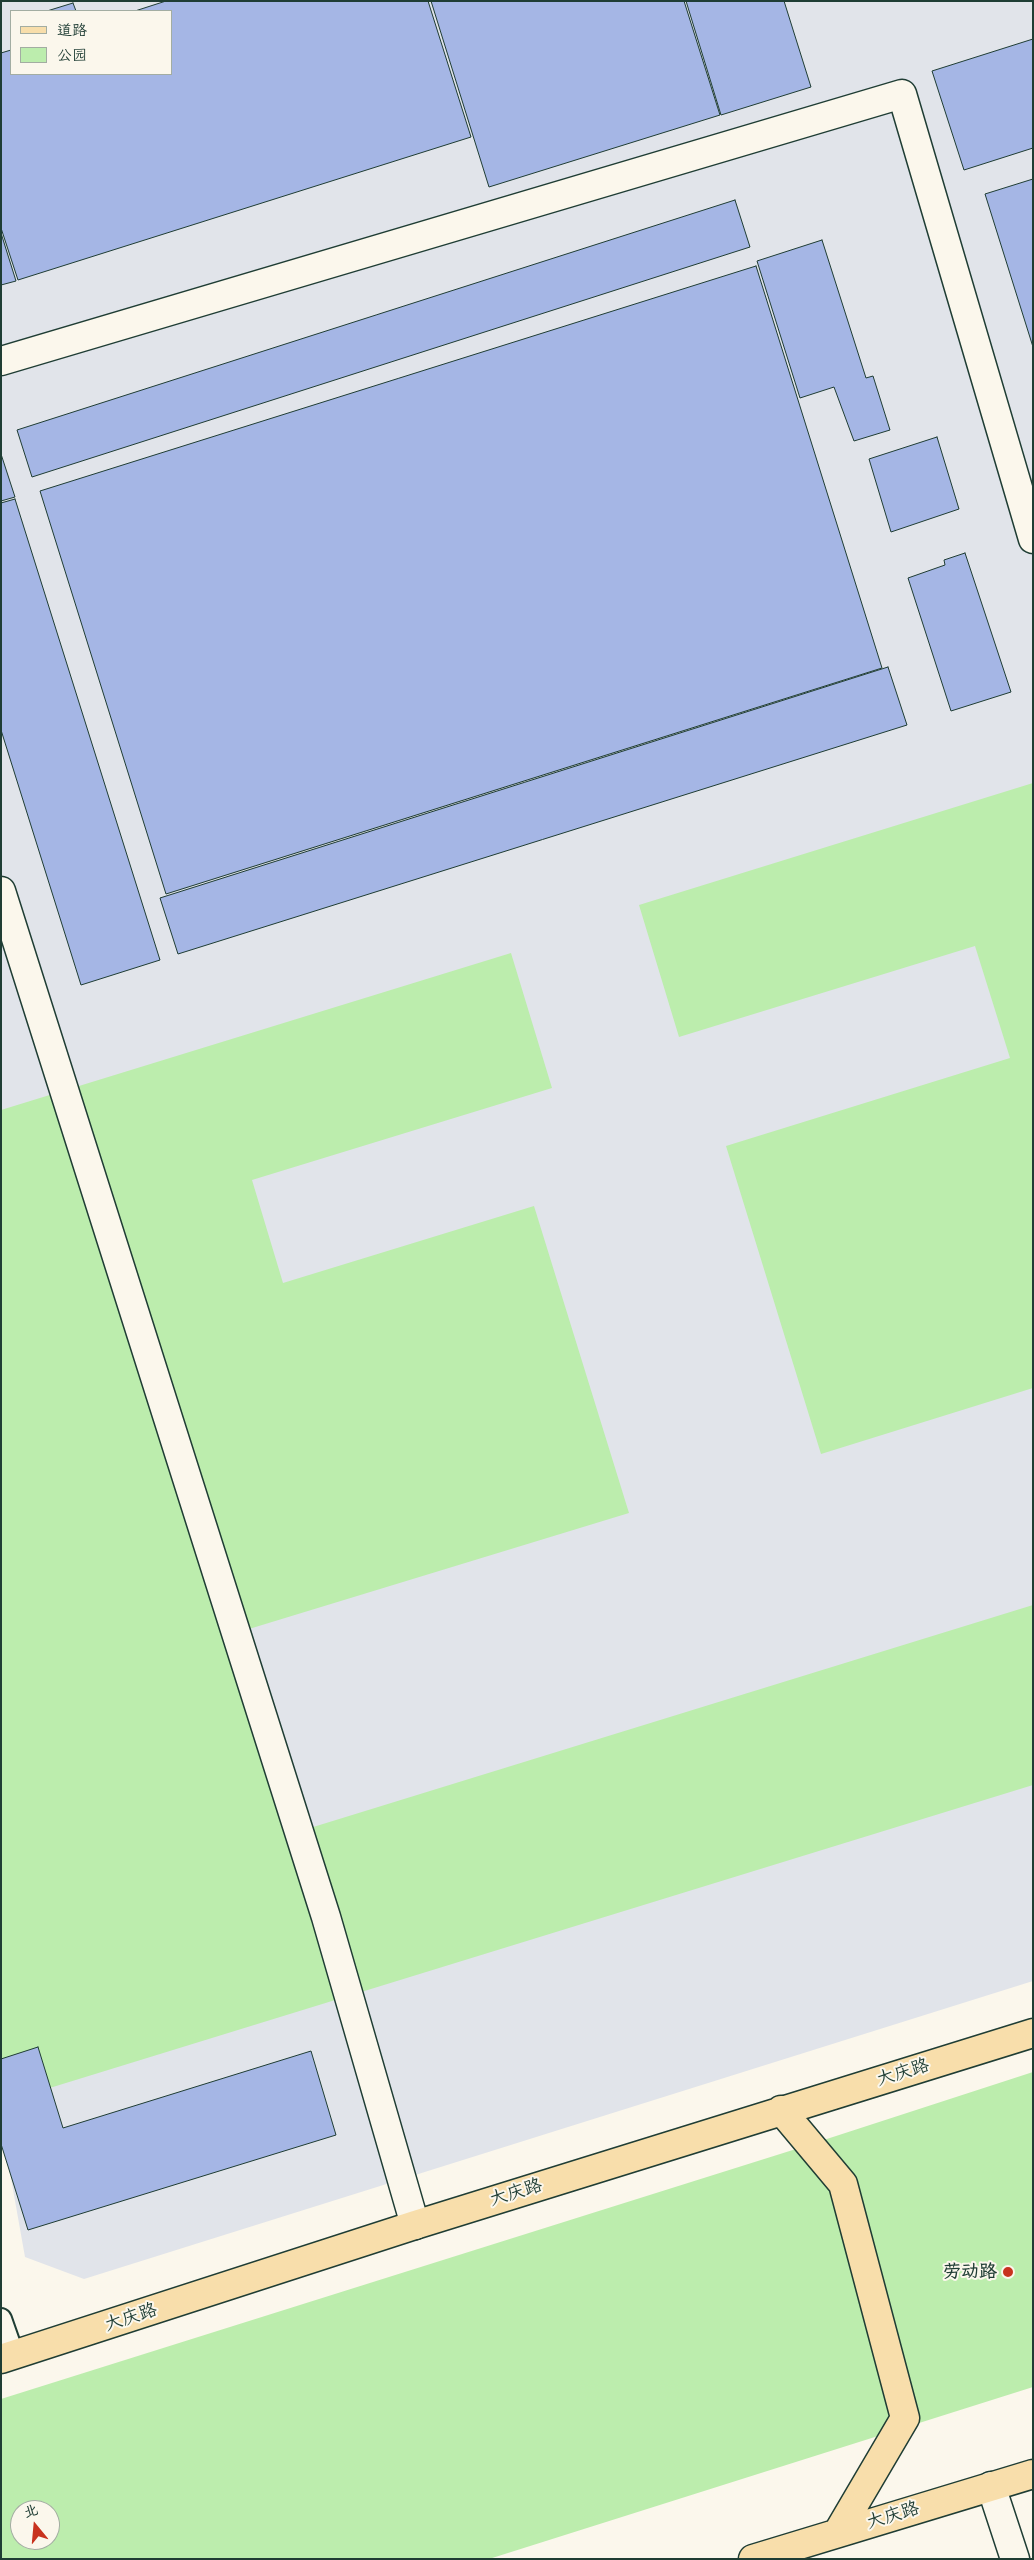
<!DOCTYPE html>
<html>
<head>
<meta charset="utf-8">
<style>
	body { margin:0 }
	#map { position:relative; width:1034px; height:2560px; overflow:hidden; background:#fbf7ec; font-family:Sriracha,"LXGW WenKai TC",sans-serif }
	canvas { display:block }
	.frame { position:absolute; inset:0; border:2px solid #1f3d34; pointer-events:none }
	.legend { position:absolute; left:10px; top:10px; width:162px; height:65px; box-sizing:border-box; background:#fbf7ec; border:1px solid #a3ada2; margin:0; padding:6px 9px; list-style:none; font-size:15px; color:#1f3d34 }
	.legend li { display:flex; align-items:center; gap:10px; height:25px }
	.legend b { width:25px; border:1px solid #a3ada2 }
	.north { position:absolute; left:10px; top:2500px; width:50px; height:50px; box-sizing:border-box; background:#fbf7ec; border:1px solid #a3ada2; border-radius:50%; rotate:343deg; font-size:14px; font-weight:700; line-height:20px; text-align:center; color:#1f3d34 }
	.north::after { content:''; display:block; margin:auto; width:18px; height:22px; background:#c8321e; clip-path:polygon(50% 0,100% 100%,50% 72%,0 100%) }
</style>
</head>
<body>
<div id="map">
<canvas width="1034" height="2560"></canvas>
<div class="frame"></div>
<ul class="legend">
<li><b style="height:6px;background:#f8deab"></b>道路</li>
<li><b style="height:14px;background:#bcedad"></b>公园</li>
</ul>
<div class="north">北</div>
</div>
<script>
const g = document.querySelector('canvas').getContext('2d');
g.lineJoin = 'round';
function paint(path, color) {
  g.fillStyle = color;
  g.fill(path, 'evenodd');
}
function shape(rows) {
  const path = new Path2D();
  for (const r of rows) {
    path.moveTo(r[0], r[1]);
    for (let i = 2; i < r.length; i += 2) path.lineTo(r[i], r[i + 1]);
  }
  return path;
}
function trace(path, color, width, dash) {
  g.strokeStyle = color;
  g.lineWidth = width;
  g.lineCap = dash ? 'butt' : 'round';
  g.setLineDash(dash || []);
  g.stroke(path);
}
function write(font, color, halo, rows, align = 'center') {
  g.font = font + ' Sriracha,"LXGW WenKai TC",sans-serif';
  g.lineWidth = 4;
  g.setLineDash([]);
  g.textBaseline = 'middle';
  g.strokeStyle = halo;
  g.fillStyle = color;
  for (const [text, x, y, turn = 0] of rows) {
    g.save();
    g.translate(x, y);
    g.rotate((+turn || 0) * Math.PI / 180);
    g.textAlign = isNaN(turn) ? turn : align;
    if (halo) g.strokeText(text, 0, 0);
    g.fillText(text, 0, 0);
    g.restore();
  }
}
paint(shape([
	[1,1,1033,1,1033,1981,84,2279,25,2257,1,2122],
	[11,11,171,11,171,74,11,74]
]), '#e1e4ea');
paint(shape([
	[1033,783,1033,1388,821,1454,726,1146,1010,1058,975,946,679,1037,639,905],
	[511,953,552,1088,252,1180,283,1283,534,1206,629,1513,249,1629,310,1828,1033,1605,1033,1785,1,2103,1,1110],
	[1033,2072,1033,2387,489,2559,1,2559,1,2399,796,2149],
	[20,2510,50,2510,50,2540,20,2540]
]), '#bcedad');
const building = shape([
	[166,1,428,1,471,137,18,280,1,228,1,53,11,50,11,74,171,74,171,11,135,11,166,1],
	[431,1,684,1,720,115,489,187,431,1],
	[686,1,784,1,811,87,721,115,686,1],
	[73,3,76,11,47,11,73,3],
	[1033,39,1033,148,964,170,932,71,1033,39],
	[1033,179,1033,347,985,194,1033,179],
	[735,200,750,247,32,477,17,430,735,200],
	[1,233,16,281,1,285,1,233],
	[822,240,866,378,873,376,890,430,854,441,834,387,800,398,757,261,822,240],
	[756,266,882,668,166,894,40,491,756,266],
	[937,437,959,509,891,532,869,459,937,437],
	[1,454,15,497,1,501,1,454],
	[15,499,160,960,81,985,1,730,1,503,15,499],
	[965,553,1011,692,951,711,908,578,945,565,944,560,965,553],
	[888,667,907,725,178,954,160,898,888,667],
	[38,2047,63,2128,311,2051,336,2135,28,2230,1,2144,1,2059,38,2047]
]);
paint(building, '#a5b6e5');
trace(building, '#1f3d34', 1);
const service = shape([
	[1,2319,14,2356]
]);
const minor = shape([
	[1,361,902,94,1033,539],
	[1,891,326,1917,415,2225]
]);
const tertiary = shape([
	[991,2486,1015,2559]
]);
const primary = shape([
	[781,2110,843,2184,905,2418,838,2532],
	[1,2359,415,2225,1033,2033],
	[753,2559,1033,2474]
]);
trace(service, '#1f3d34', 24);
trace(minor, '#1f3d34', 31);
trace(tertiary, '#1f3d34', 31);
trace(primary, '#1f3d34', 31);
trace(service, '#fbf7ec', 20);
trace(minor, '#fbf7ec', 28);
trace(tertiary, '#fbf7ec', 28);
trace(primary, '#f8deab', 28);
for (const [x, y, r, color] of [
	[1008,2272,6,"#c8321e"]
]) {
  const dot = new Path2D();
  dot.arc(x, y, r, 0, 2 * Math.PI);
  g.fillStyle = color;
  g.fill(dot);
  trace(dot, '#fbf7ec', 2);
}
write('18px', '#1f3d34', '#fbf7ec', [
	["大庆路",903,2073,-17],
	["大庆路",516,2193,-17],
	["大庆路",131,2318,-18],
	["大庆路",893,2516,-17]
]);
write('bold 18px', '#1f3d34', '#fbf7ec', [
	["劳动路",997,2272]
], 'right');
</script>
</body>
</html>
